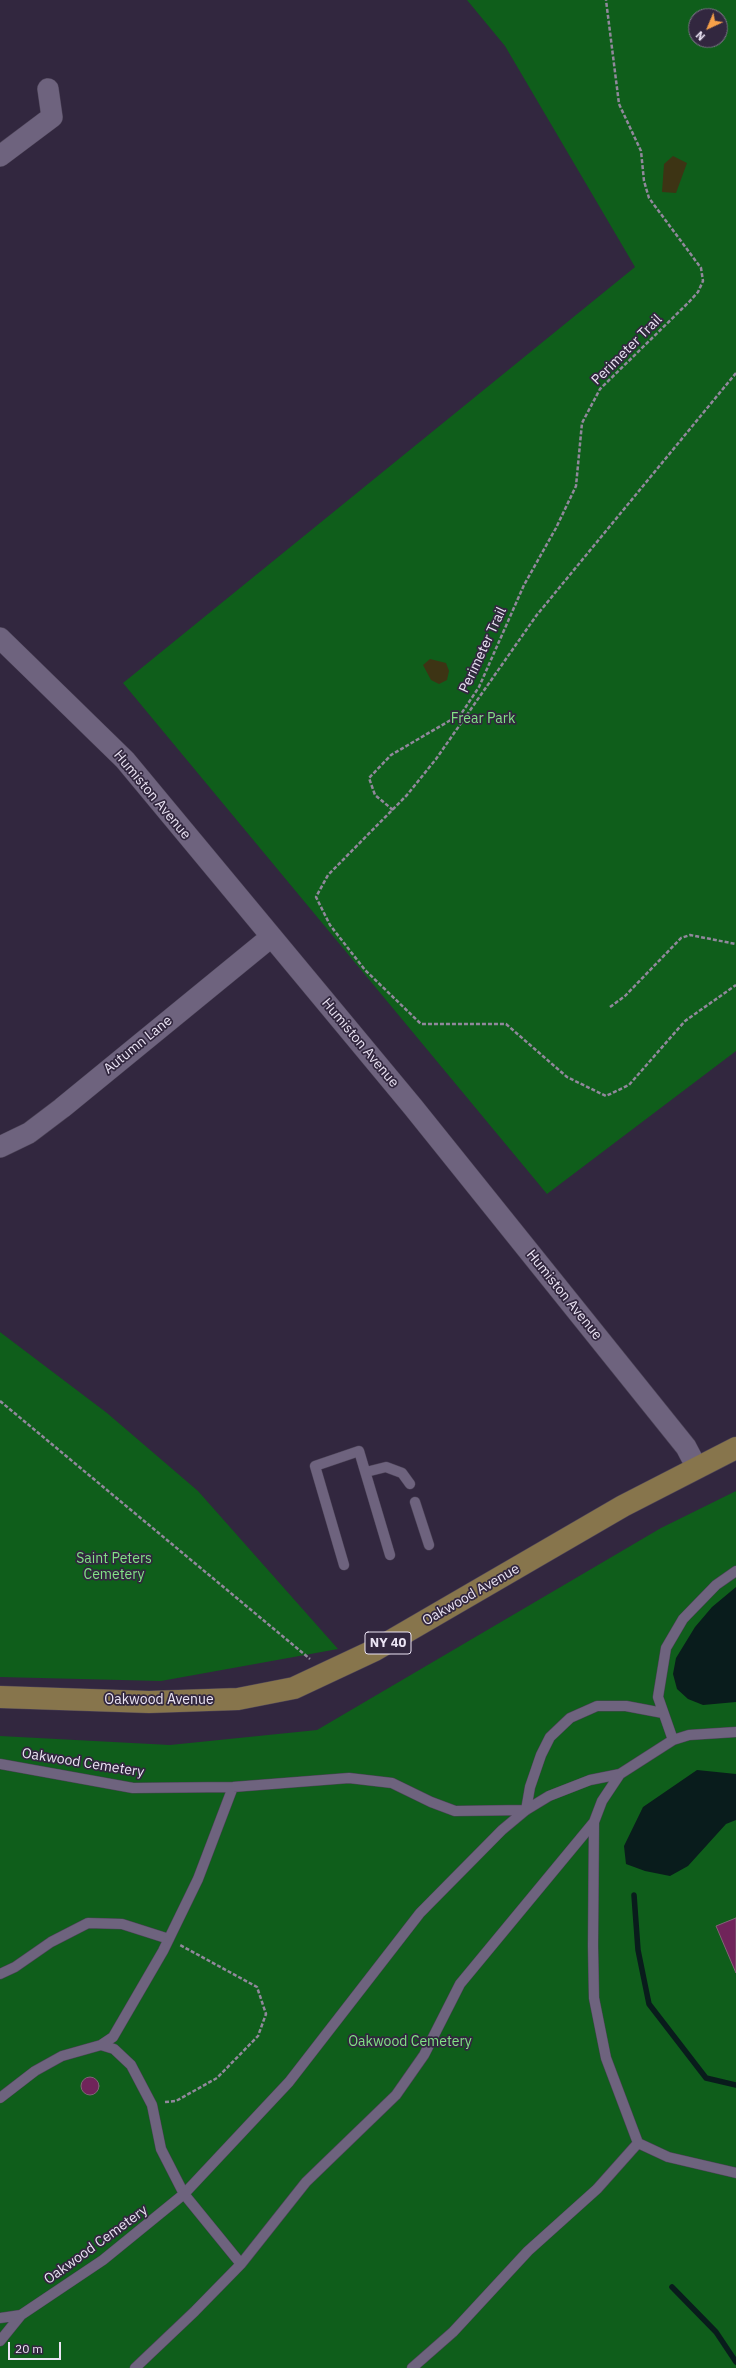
<!DOCTYPE html>
<html>
<head>
<meta charset="utf-8">
<style>
	body { margin:0 }
	#map { position:relative; width:736px; height:2368px; overflow:hidden; background:#32273f; font-family:"IBM Plex Sans",sans-serif }
	canvas { display:block }
	.north { position:absolute; left:688px; top:8px; width:40px; height:40px; box-sizing:border-box; background:#32273f; border:1px solid #7c7387; border-radius:50%; rotate:224deg; font-size:11px; font-weight:700; line-height:16px; text-align:center; color:#ebe4f4 }
	.north::after { content:''; display:block; margin:auto; width:14px; height:18px; background:#f7a149; clip-path:polygon(50% 0,100% 100%,50% 72%,0 100%) }
	.scale { position:absolute; left:8px; top:2342px; width:53px; height:18px; box-sizing:border-box; border:2px solid #ebe4f4; border-top:0; padding-left:5px; font-size:12px; line-height:14px; white-space:nowrap; color:#ebe4f4; -webkit-text-stroke:3px #32273f; paint-order:stroke }
</style>
</head>
<body>
<div id="map">
<canvas width="736" height="2368"></canvas>
<div class="north">N</div>
<div class="scale">20 m</div>
</div>
<script>
const g = document.querySelector('canvas').getContext('2d');
g.lineJoin = 'round';
function paint(path, color) {
  g.fillStyle = color;
  g.fill(path, 'evenodd');
}
function shape(rows) {
  const path = new Path2D();
  for (const r of rows) {
    if (r.length === 3) {
      path.moveTo(r[0] + r[2], r[1]);
      path.arc(r[0], r[1], r[2], 0, 2 * Math.PI);
      continue;
    }
    path.moveTo(r[0], r[1]);
    for (let i = 2; i < r.length; i += 2) path.lineTo(r[i], r[i + 1]);
  }
  return path;
}
function trace(path, color, width, dash) {
  g.strokeStyle = color;
  g.lineWidth = width;
  g.lineCap = dash ? 'butt' : 'round';
  g.setLineDash(dash || []);
  g.stroke(path);
}
function write(font, color, halo, rows, align = 'center') {
  g.font = font + ' "IBM Plex Sans",sans-serif';
  g.lineWidth = 3.5;
  g.setLineDash([]);
  g.textBaseline = 'middle';
  g.strokeStyle = halo;
  g.fillStyle = color;
  for (const [text, x, y, turn = 0] of rows) {
    g.save();
    g.translate(x, y);
    g.rotate((+turn || 0) * Math.PI / 180);
    g.textAlign = isNaN(turn) ? turn : align;
    if (halo) g.strokeText(text, 0, 0);
    g.fillText(text, 0, 0);
    g.restore();
  }
}
paint(shape([
	[467,0,736,0,736,1051,547,1194,123,683,635,267,505,46],
	[696,16,720,16,720,40,696,40],
	[0,1332,107,1413,198,1491,338,1649,161,1681,0,1677],
	[736,1491,736,2368,0,2368,0,1736,170,1745,317,1730,661,1528]
]), '#0f5e1b');
paint(shape([
	[673,156,687,163,676,193,662,192,664,164],
	[430,659,446,663,449,671,447,680,439,684,431,680,423,665]
]), '#3d3414');
paint(shape([
	[736,1587,736,1702,703,1705,688,1699,677,1689,673,1674,676,1658,695,1627,712,1607],
	[697,1770,736,1774,736,1820,726,1824,688,1866,670,1876,645,1871,626,1864,624,1846,643,1807]
]), '#091c1c');
trace(shape([
	[634,1895,638,1950,649,2004,706,2078,736,2085],
	[672,2287,716,2332,736,2362]
]), '#091c1c', 5.5);
const building = shape([
	[736,1918,736,1973,716,1926,736,1918],
	[90,2086,9]
]);
paint(building, '#70245a');
trace(building, '#816576', 1);
const service = shape([
	[366,1472,386,1467,402,1473,410,1484],
	[415,1502,429,1545],
	[344,1565,315,1466,359,1451,390,1555],
	[736,1732,689,1735,673,1740,620,1774,602,1801,594,1822,593,1946,594,1998,606,2058,638,2143,668,2157,736,2173],
	[673,1740,658,1697,666,1648,683,1619,716,1585,736,1571],
	[0,1764,133,1788,233,1787,349,1778,392,1783,431,1802,455,1811,526,1810,530,1787,541,1755,550,1737,570,1718,597,1706,626,1706,663,1713],
	[0,1974,15,1967,51,1942,88,1923,122,1924,169,1939],
	[101,2045,114,2049,131,2065,152,2105,161,2149,184,2194,241,2264],
	[0,2098,35,2071,62,2056,101,2045,113,2037,163,1951,198,1879,233,1787],
	[0,2318,21,2315],
	[0,2341,21,2315,103,2260,184,2194,289,2082,420,1913,502,1830,526,1810,549,1796,590,1780,620,1774],
	[135,2368,195,2311,241,2264,306,2182,396,2095,424,2055,460,1984,594,1822],
	[412,2368,453,2332,528,2251,597,2189,638,2143]
]);
const minor = shape([
	[0,156,52,117,48,89],
	[0,638,125,760,413,1107,686,1447,697,1468],
	[0,1147,29,1133,62,1108,271,937]
]);
const primary = shape([
	[0,1697,149,1702,238,1699,294,1688,375,1650,623,1506,736,1448]
]);
trace(service, '#4c4357', 11);
trace(minor, '#4c4357', 22);
trace(primary, '#4c4357', 23);
trace(shape([
	[736,373,536,616,436,759,407,795,328,875,316,897,330,925,365,970,421,1024,506,1024,567,1077,606,1096,629,1085,685,1021,736,985],
	[393,810,375,795,369,778,391,755,461,714,479,687,524,585,556,528,576,486,582,423,600,389,689,302,698,292,703,281,701,268,649,198,644,181,641,151,619,104,606,0],
	[610,1007,625,996,681,938,690,935,736,944],
	[0,1401,310,1659],
	[165,2102,176,2101,217,2078,258,2036,266,2014,257,1987,180,1945]
]), '#91889c', 2.5, [4, 2]);
trace(service, '#6e637e', 10);
trace(minor, '#6e637e', 21);
trace(primary, '#87754c', 22);
for (const [x, y, w] of [
	[388,1643,46]
]) {
  const box = new Path2D();
  box.roundRect(x - w / 2, y - 11, w, 22, 3);
  g.fillStyle = '#32273f';
  g.fill(box);
  trace(box, '#ebe4f4', 1);
}
write('bold 13px', '#ebe4f4', null, [
	["NY 40",388,1643]
]);
write('14px', '#ebe4f4', '#32273f', [
	["Perimeter Trail",627,350,-45],
	["Perimeter Trail",483,650,-65],
	["Humiston Avenue",152,795,50],
	["Humiston Avenue",360,1043,50],
	["Autumn Lane",138,1045,-39],
	["Humiston Avenue",564,1295,51],
	["Oakwood Avenue",471,1595,-30],
	["Oakwood Avenue",159,1700],
	["Oakwood Cemetery",83,1763,9],
	["Oakwood Cemetery",96,2245,-36]
]);
write('14px', '#82e286', '#32273f', [
	["Frear Park",483,719],
	["Saint Peters",114,1559],
	["Cemetery",114,1575],
	["Oakwood Cemetery",410,2042]
]);
</script>
</body>
</html>
